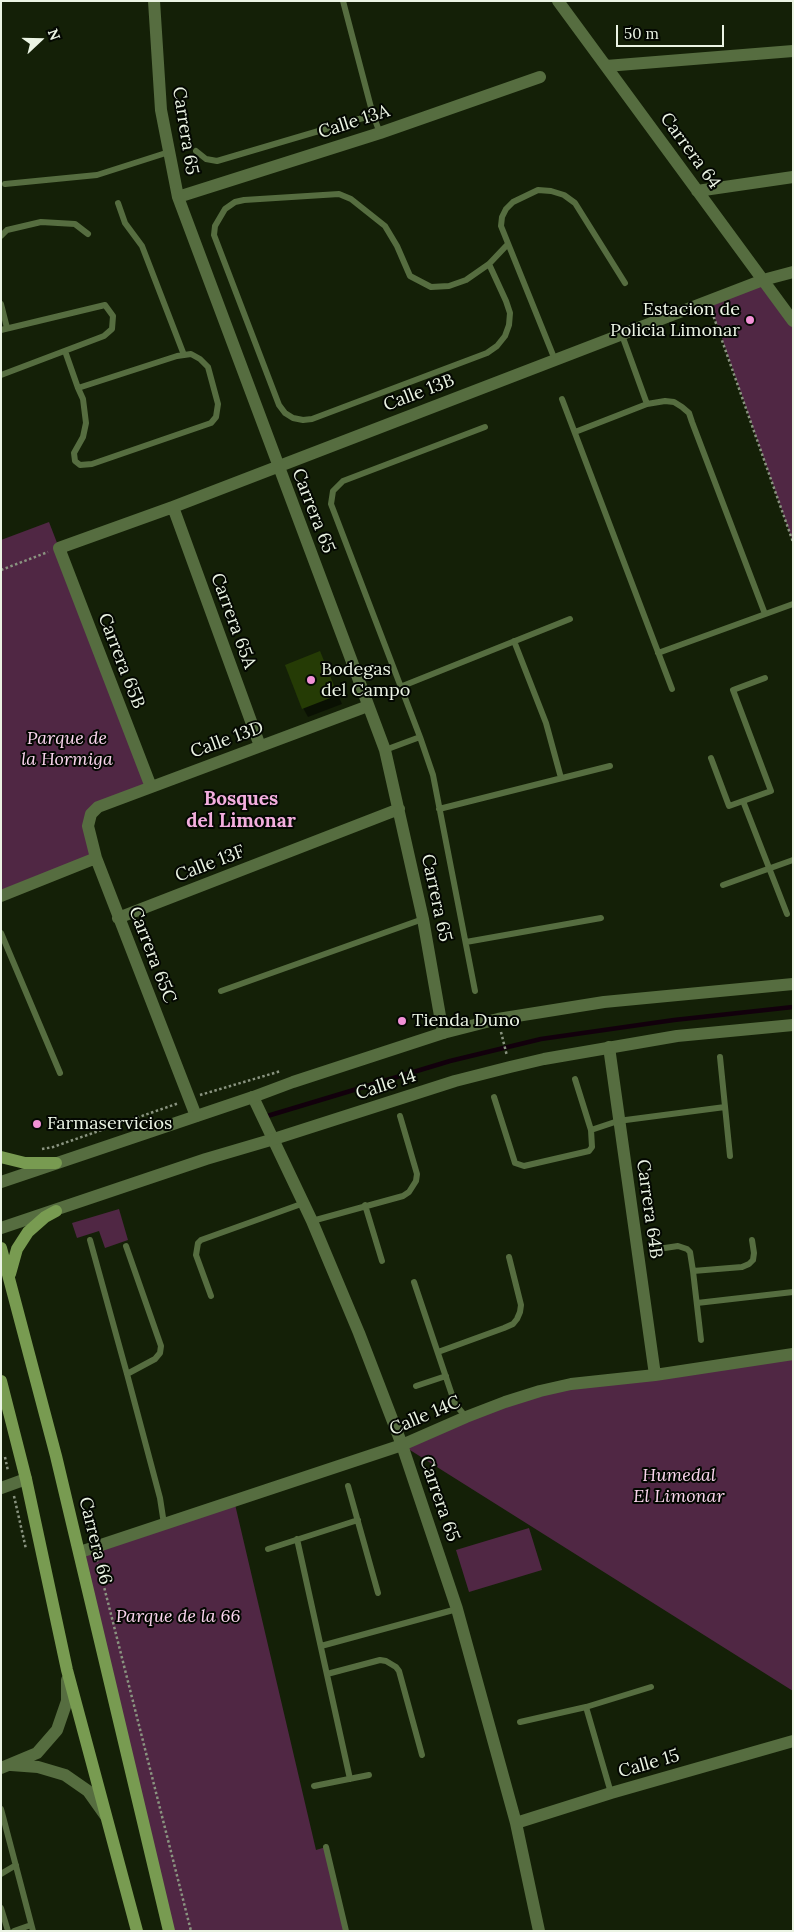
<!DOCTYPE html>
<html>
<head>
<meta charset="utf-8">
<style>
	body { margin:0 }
	#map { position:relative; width:794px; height:1932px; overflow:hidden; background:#142007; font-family:Lora,serif }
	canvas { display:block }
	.frame { position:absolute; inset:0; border:2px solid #ebf4e4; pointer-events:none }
	.north { position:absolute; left:15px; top:15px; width:50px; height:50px; -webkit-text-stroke:4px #040802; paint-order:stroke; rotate:69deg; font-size:14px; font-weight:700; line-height:20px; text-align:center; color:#ebf4e4 }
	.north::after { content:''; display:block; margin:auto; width:18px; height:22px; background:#ebf4e4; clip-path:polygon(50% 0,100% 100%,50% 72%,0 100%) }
	.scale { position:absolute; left:616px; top:25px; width:108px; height:22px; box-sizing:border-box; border:2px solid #ebf4e4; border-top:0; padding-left:6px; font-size:15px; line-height:18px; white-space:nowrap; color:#ebf4e4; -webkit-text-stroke:4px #040802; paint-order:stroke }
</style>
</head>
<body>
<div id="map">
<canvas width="794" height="1932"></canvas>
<div class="frame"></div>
<div class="north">N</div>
<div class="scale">50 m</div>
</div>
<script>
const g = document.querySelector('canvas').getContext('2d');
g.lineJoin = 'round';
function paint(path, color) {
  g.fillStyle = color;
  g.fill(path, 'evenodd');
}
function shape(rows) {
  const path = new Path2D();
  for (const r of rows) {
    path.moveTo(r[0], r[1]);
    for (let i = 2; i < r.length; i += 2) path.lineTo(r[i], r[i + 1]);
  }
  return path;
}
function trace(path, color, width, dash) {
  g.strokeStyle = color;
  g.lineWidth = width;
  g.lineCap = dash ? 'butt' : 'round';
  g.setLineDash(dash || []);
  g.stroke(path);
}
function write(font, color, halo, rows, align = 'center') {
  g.font = font + ' Lora,serif';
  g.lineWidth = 4;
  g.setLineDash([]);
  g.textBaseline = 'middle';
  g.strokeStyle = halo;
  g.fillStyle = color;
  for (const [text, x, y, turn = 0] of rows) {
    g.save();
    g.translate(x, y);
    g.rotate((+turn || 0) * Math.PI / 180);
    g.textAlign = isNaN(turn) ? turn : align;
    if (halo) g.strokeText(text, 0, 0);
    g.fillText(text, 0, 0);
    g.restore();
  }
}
paint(shape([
	[763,280,793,321,793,542,709,301],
	[49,522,151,787,91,814,96,858,1,896,1,540],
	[119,1209,128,1240,105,1248,99,1231,77,1238,72,1223],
	[793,1354,793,1691,402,1445,540,1391],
	[234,1500,316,1850,326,1847,346,1931,169,1931,80,1552],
	[529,1528,542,1570,469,1592,456,1550]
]), '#502744');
paint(shape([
	[320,653,342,704,308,717,303,708]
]), '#0007');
trace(shape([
	[264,1117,450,1061,541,1039,674,1020,793,1007]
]), '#12000c', 4.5);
paint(shape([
	[320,651,338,695,302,709,285,665]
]), '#253b05');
trace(shape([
	[712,312,793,542],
	[1,570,48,552],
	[501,1032,507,1056],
	[200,1095,281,1071],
	[42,1149,53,1147,179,1103],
	[5,1457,8,1471],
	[14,1496,26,1549],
	[85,1516,90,1534],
	[97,1559,191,1931]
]), '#8a9480', 2.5, [2.5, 2.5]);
trace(shape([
	[343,1,373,115,380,133],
	[196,151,206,159,217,161,373,115],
	[5,184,97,175,169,152],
	[118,203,125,223,142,246,184,355],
	[1,236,7,230,41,222,75,224,88,234],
	[489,264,506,301,510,313,509,325,505,336,497,346,487,353,312,419,303,420,293,418,285,413,279,405,214,235,215,226,225,209,235,202,244,200,339,194,351,199,385,226,397,246,410,276,431,287,449,286,466,280,489,264,507,245],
	[1,304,7,328],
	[1,330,105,305,113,316,112,329,104,336,1,375],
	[622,335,647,404],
	[65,351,78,388,83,399,86,423,83,437,74,453,75,461,80,465,92,464,211,423,216,417,218,404,208,367,200,359,191,354,177,356,78,388],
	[555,360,501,226,502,217,506,209,513,202,538,190,551,191,564,195,575,203,625,283],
	[562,399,672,689],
	[575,432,647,404,665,401,674,402,682,407,689,413,692,422,765,614],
	[514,641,546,723,561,778],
	[658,653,793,604],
	[765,678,733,690,771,791,743,801,787,914],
	[400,687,570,619],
	[385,750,420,737],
	[711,758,729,806,743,801],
	[439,809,610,766],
	[723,885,793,860],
	[1,933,60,1073],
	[466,942,601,918],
	[221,991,423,919],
	[475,991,433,775,420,737,331,504,333,491,343,481,485,427],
	[720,1057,730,1156],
	[575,1079,591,1130],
	[494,1097,515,1163,524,1166,589,1151,592,1147,591,1130,618,1121,725,1107],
	[365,1205,382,1261],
	[312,1221,403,1196,409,1192,416,1181,417,1174,400,1116],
	[90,1240,127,1374,160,1498,164,1524],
	[126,1246,161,1346,160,1353,155,1359,127,1374],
	[658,1249,678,1246,687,1249,690,1252,693,1271,701,1340],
	[693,1271,742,1267,749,1264,753,1260,754,1253,752,1240],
	[414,1282,455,1404,466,1417],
	[211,1296,196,1255,198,1243,201,1240,304,1203],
	[697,1303,793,1292],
	[438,1352,504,1328,513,1324,517,1319,520,1312,521,1305,509,1257],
	[416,1386,446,1376],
	[348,1486,378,1593],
	[297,1539,350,1779],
	[268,1549,358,1520],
	[321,1646,457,1609],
	[327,1674,380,1660,386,1661,396,1667,399,1671,422,1755],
	[520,1722,586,1707],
	[314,1786,369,1775],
	[611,1793,586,1707,651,1687],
	[1,1809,33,1931],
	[326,1847,346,1931],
	[1,1874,16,1865],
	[1,1908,8,1931],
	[14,1931,31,1925]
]), '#566d40', 6);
trace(shape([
	[154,1,161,110,178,197,385,750,423,919,443,1033],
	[558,1,793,321],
	[606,66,793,51],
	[697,191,793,177],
	[178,197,380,133,540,77],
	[173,507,260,746],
	[151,787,59,548,173,507,763,280,793,272],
	[1,896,96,858],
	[118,918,399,809],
	[609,1047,655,1375],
	[253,1097,312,1221,359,1333,402,1445,457,1609,516,1823,539,1931],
	[196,1116,96,858,88,826,91,814,98,807,368,706],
	[1,1488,26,1479],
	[80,1552,402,1445,466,1417,505,1402,540,1391,571,1384,655,1375,793,1354],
	[11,1765,38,1767,65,1775,88,1791,105,1815],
	[1,1768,37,1753,57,1730,67,1701,67,1680],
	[516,1823,611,1793,793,1741]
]), '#566d40', 12);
trace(shape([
	[1,1182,253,1097,293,1082,443,1033,498,1019,604,1002,793,984],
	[1,1228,206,1159,274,1139,455,1081,510,1067,544,1059,677,1036,793,1025]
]), '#566d40', 12);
trace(shape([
	[1,1157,25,1163,56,1163],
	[1,1248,56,1456,169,1931],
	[10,1274,17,1249,28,1232,45,1217,56,1211],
	[1,1381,26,1479,67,1670,137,1931]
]), '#789b51', 12);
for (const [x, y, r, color] of [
	[750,320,5,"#f291d6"],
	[311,680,5,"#f291d6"],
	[402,1021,5,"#f291d6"],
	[37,1124,5,"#f291d6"]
]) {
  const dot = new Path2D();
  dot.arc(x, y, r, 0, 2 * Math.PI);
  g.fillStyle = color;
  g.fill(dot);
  trace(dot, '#040802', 2);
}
write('18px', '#ebf4e4', '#040802', [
	["Calle 13A",354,122,-18],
	["Carrera 65",185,131,81],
	["Carrera 64",690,151,54],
	["Calle 13B",419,393,-21],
	["Carrera 65",313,511,69],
	["Carrera 65A",233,621,70],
	["Carrera 65B",121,661,69],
	["Calle 13D",227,740,-20],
	["Calle 13F",210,864,-21],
	["Carrera 65",436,898,78],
	["Carrera 65C",152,955,69],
	["Calle 14",386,1085,-18],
	["Carrera 64B",649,1209,82],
	["Calle 14C",425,1416,-23],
	["Carrera 65",439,1499,71],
	["Carrera 66",95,1541,76],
	["Calle 15",649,1764,-16]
]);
write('18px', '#ebf4e4', '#040802', [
	["Estacion de",740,310,"right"],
	["Policia Limonar",740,331,"right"],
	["Bodegas",321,670],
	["del Campo",321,691],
	["Tienda Duno",412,1021],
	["Farmaservicios",47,1124]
], 'left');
write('italic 18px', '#fbd5ee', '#040802', [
	["Parque de",67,739],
	["la Hormiga",67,760],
	["Humedal",679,1476],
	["El Limonar",679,1497],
	["Parque de la 66",178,1617]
]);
write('bold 19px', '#f3aede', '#040802', [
	["Bosques",241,800],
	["del Limonar",241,822]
]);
</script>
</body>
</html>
